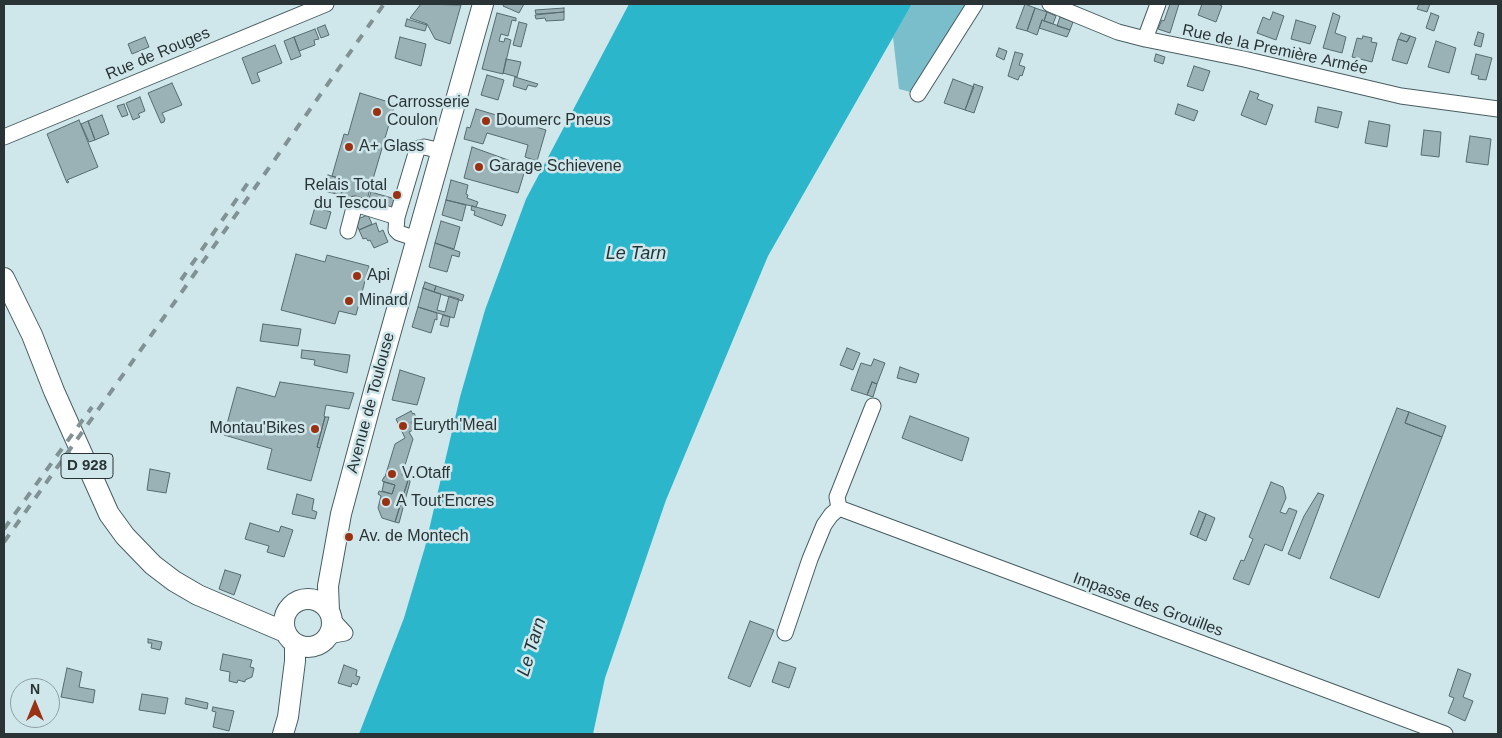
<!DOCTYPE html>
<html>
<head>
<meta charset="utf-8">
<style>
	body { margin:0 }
	#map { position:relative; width:1502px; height:738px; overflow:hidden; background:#cfe7eb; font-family:Helvetica,sans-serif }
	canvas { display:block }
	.frame { position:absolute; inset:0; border:5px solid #2a3335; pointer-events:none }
	.north { position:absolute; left:10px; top:678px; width:50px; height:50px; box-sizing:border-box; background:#cfe7eb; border:1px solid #8d9fa2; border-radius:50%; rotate:0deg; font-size:14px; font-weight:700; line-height:20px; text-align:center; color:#2a3335 }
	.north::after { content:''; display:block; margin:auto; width:18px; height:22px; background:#993213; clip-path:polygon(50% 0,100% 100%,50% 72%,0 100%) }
</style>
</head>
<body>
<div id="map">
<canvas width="1502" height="738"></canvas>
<div class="frame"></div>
<div class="north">N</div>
</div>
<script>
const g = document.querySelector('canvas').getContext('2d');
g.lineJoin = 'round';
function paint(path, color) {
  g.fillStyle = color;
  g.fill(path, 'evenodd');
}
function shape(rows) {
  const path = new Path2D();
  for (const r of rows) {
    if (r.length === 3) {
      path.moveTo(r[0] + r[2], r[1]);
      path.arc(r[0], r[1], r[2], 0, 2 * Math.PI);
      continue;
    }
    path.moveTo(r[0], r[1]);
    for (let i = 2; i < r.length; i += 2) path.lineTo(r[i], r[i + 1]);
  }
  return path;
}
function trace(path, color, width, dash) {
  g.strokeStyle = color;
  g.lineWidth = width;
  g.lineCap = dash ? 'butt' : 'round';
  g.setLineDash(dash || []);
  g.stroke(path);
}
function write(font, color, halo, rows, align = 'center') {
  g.font = font + ' Helvetica,sans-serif';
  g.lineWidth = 5;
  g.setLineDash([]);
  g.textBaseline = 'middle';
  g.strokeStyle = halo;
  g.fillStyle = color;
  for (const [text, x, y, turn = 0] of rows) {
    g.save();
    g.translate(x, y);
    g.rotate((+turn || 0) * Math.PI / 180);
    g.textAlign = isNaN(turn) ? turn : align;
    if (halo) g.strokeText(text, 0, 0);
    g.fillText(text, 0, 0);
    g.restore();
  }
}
paint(shape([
	[912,4,975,4,918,94,899,89,893,37]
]), '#7abdcb');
paint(shape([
	[629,4,912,4,768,256,666,500,605,678,593,734,359,734,404,618,425,547,460,397,485,310,526,199]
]), '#2cb6cc');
const building = shape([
	[421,4,461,5,450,44,435,39,427,24,410,18,421,4],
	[504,4,524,4,519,13,503,6,504,4],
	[1025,4,1035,8,1027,31,1016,28,1025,4],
	[1170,4,1179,4,1170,33,1158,29,1162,20,1164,21,1170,4],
	[1202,4,1218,4,1222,6,1216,22,1198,15,1202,4],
	[1419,4,1430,4,1427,12,1417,9,1419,4],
	[564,8,564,12,536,14,535,10,564,8],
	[1035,8,1047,12,1044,21,1042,20,1037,35,1027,31,1035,8],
	[564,12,564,20,546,21,545,18,536,19,535,15,564,12],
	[1047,12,1056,16,1053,24,1044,21,1047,12],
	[1273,12,1284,16,1276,40,1257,33,1263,17,1270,20,1273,12],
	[497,13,516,18,516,21,512,20,508,36,501,34,499,41,504,42,505,38,511,40,503,74,482,69,497,13],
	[1333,13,1340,16,1335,33,1346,37,1342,53,1323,48,1333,13],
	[1431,13,1439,16,1434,31,1426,28,1431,13],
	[1060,17,1073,22,1070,30,1057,26,1060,17],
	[407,19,427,25,425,31,405,26,407,19],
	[1042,20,1070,30,1067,37,1039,28,1042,20],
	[1296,20,1316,26,1310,44,1291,39,1296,20],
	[519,22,527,24,521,47,513,45,519,22],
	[325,25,329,35,321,38,317,28,325,25],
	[315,29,319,39,314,40,315,45,299,51,294,37,315,29],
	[1478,32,1484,34,1481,47,1474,45,1478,32],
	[1401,33,1410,36,1407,42,1398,39,1401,33],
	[1363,36,1372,38,1371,42,1377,43,1372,62,1352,57,1357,38,1362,39,1363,36],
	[1410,36,1416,38,1407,64,1392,60,1398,39,1407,42,1410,36],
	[145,37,149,47,132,54,128,44,145,37],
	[294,37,301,56,291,60,284,41,294,37],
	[400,37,426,44,421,66,395,58,400,37],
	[1436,41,1456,48,1449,73,1428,67,1436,41],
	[275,45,282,63,257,73,260,81,252,84,242,58,275,45],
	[999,48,1007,51,1004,60,996,56,999,48],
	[1015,52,1023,54,1019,65,1025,67,1022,76,1020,75,1018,80,1008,76,1015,52],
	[1156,54,1165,57,1163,64,1154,61,1156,54],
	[1476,54,1492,58,1486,80,1478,79,1479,76,1471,74,1476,54],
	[506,59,521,62,517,77,503,73,506,59],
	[1194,66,1210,71,1203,91,1187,86,1194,66],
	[487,75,504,80,498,100,481,95,487,75],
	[515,77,538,84,536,87,528,85,526,90,513,86,515,77],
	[953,79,974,87,965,110,944,103,953,79],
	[172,83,182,105,162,113,165,119,164,122,161,123,148,93,172,83],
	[974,84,983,87,974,113,965,110,974,84],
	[1250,91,1259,94,1257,99,1273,105,1266,125,1241,115,1250,91],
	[360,93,395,104,366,203,341,195,345,180,332,176,344,134,348,135,360,93],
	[140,97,145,111,138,114,140,117,133,120,126,103,140,97],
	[124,104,128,115,122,117,117,106,124,104],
	[1178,104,1198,111,1194,121,1175,114,1178,104],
	[1318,107,1342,112,1338,128,1315,122,1318,107],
	[476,109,546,130,537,161,525,157,528,145,518,142,487,133,483,144,464,139,467,127,470,128,476,109],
	[102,115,109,134,95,140,88,121,102,115],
	[79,120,98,167,67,180,69,182,67,183,47,134,79,120],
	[88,121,95,140,89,142,81,124,88,121],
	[1369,121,1390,125,1387,147,1365,143,1369,121],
	[1424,130,1441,132,1439,157,1421,155,1424,130],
	[1470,136,1491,139,1488,165,1466,162,1470,136],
	[472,147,533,169,532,172,525,170,518,193,464,178,472,147],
	[328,175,345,180,341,195,324,191,328,175],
	[451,180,468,185,466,194,468,195,467,198,478,202,476,207,446,200,451,180],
	[371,192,399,200,394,214,367,205,371,192],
	[446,200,466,205,462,221,442,215,446,200],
	[472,206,506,215,502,226,474,215,475,211,471,210,472,206],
	[315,207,331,212,326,229,310,224,315,207],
	[368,215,372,224,359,230,355,220,368,215],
	[441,221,460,227,454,249,435,243,441,221],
	[376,223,379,232,383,230,388,242,374,248,370,240,368,241,366,238,363,239,359,230,376,223],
	[435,243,460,252,459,257,452,255,447,272,429,267,435,243],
	[296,254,325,262,327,255,369,266,356,315,339,311,335,324,281,310,296,254],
	[425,282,436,286,434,292,423,288,425,282],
	[436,286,464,295,462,301,434,292,436,286],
	[423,288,441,294,437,310,445,312,449,296,459,299,454,318,418,307,423,288],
	[418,307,437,313,437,320,435,319,431,333,412,327,418,307],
	[443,315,450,317,448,327,440,325,443,315],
	[263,324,301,329,298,346,260,341,263,324],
	[847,348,860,353,853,370,840,365,847,348],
	[302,350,350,355,347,373,314,365,315,360,301,358,302,350],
	[874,359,885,363,877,384,872,382,867,395,851,390,861,363,871,366,874,359],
	[900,367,919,374,916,383,897,378,900,367],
	[400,370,425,378,417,405,392,400,400,370],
	[280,382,354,393,349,409,326,405,324,416,325,417,317,447,320,448,311,481,267,469,272,449,224,435,237,387,275,397,280,382],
	[872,382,877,384,873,397,867,395,872,382],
	[1397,408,1409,412,1405,423,1442,437,1379,598,1330,578,1397,408],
	[411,411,413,414,414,413,417,419,411,422,415,429,409,432,413,439,402,475,409,477,395,522,382,518,378,508,381,496,378,494,379,491,392,494,395,485,382,481,384,477,385,477,395,444,405,438,396,419,411,411],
	[1409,412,1446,426,1442,437,1405,423,1409,412],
	[910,416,969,438,962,461,902,438,910,416],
	[325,417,329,417,320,448,317,447,325,417],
	[150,469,170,473,166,493,147,490,150,469],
	[409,477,410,482,399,523,395,522,409,477],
	[384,482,395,485,392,494,382,491,384,482],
	[1271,482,1283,487,1284,490,1286,498,1280,512,1286,514,1289,508,1297,511,1282,551,1265,544,1249,585,1233,579,1241,560,1244,561,1253,539,1249,537,1271,482],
	[1318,493,1324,495,1300,559,1288,554,1304,516,1318,493],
	[297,494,314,499,312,510,317,512,315,519,292,514,297,494],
	[1199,511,1206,514,1197,537,1190,534,1199,511],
	[1206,514,1215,518,1206,541,1197,537,1206,514],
	[250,523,279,532,281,526,293,530,284,557,267,552,269,546,245,539,250,523],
	[225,570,241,575,234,595,219,589,225,570],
	[750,621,774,630,750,687,728,678,750,621],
	[148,639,162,642,160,650,151,648,152,643,148,643,148,639],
	[223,654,252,660,250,667,254,668,252,677,245,680,245,682,238,680,237,683,229,681,230,672,220,670,223,654],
	[779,662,796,668,789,688,772,682,779,662],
	[344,665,357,670,356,676,360,677,357,685,352,683,351,687,338,683,344,665],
	[67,668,82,672,79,687,95,690,93,703,61,697,67,668],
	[1458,669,1471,674,1463,697,1473,701,1465,721,1448,713,1454,698,1449,696,1458,669],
	[142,694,168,698,165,714,139,710,142,694],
	[186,698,208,703,207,709,185,704,186,698],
	[213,707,234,711,229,731,213,727,216,712,212,711,213,707]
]);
paint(building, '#9ab1b6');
trace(building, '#566b6f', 1);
const minor = shape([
	[1050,4,1118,32,1145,39,1244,59,1401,96,1498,109],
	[1145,39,1158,4],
	[918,94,975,4],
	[4,137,326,4],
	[348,231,355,204,397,217],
	[417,239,399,233,396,230,397,217,417,150,419,148,424,147,442,151],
	[839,508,1445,734],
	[839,508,837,497,873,406],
	[785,633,810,559,824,525,831,515,839,508],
	[328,636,345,633,332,619]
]);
const major = shape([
	[4,278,32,335,54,391,109,514,125,536,153,565,174,581,198,595,285,632],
	[308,623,24],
	[329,611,328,586,341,514,374,391,483,4],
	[283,734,288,717,295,661,295,644]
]);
trace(minor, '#485d61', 17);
trace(major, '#485d61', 22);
trace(minor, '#fff', 15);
trace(major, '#fff', 20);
trace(shape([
	[181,280,252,177],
	[4,529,92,407],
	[4,542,167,313,384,4]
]), '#819295', 4, [9, 9]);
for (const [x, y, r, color] of [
	[377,112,5,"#993213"],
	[486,121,5,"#993213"],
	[349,147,5,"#993213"],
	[479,167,5,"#993213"],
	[397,195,5,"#993213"],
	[357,276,5,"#993213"],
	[349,301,5,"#993213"],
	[403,426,5,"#993213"],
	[315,429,5,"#993213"],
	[392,474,5,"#993213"],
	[386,502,5,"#993213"],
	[349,537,5,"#993213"]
]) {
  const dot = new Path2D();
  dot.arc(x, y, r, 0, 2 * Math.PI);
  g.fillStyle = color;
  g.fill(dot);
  trace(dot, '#cfe7eb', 2);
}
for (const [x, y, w] of [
	[87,466,52]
]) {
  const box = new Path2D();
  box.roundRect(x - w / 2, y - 12.5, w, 25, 4);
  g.fillStyle = '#cfe7eb';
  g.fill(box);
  trace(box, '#2a3335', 1);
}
write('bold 15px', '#2a3335', null, [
	["D 928",87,466]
]);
write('16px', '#2a3335', '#cfe7eb', [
	["Rue de la Première Armée",1275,50,12],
	["Rue de Rouges",158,54,-23],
	["Avenue de Toulouse",371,403,-75],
	["Impasse des Grouilles",1148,605,20]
]);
write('16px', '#2a3335', '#cfe7eb', [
	["Carrosserie",387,103],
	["Coulon",387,121],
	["Doumerc Pneus",496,121],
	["A+ Glass",359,147],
	["Garage Schievene",489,167],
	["Relais Total",387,186,"right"],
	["du Tescou",387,204,"right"],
	["Api",367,276],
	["Minard",359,301],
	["Euryth'Meal",413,426],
	["Montau'Bikes",305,429,"right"],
	["V.Otaff",402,474],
	["A Tout'Encres",396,502],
	["Av. de Montech",359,537]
], 'left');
write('italic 18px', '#1e3438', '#cfe7eb', [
	["Le Tarn",636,254],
	["Le Tarn",532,647,-73]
]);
</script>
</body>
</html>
